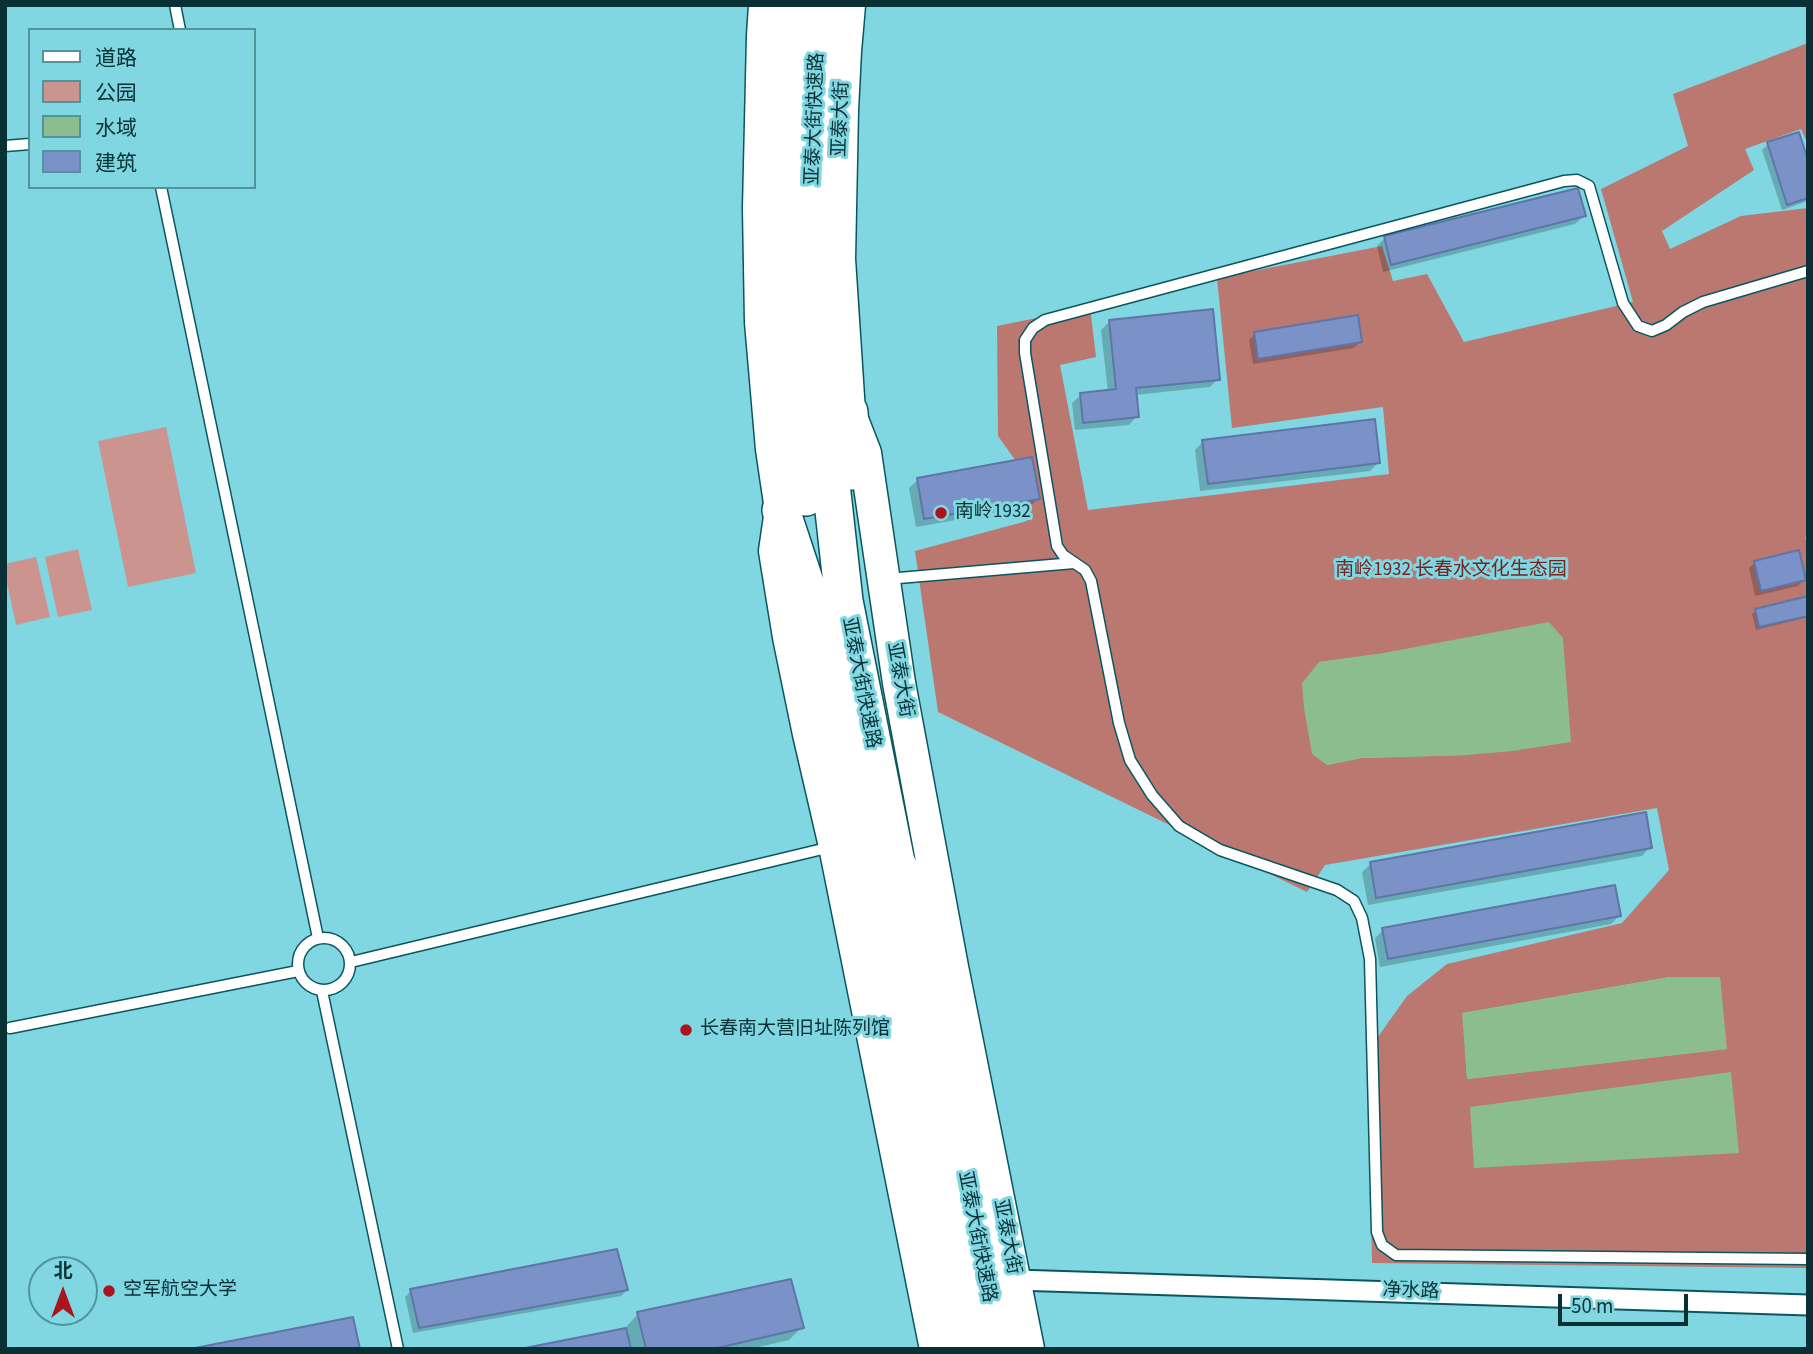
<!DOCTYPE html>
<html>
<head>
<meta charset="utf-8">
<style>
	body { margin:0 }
	#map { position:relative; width:1813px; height:1354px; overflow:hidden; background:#80d6e1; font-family:"Source Sans 3","Noto Sans SC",sans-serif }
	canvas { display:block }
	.frame { position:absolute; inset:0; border:7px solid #093034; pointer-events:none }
	.legend { position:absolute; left:28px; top:28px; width:228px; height:161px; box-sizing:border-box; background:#80d6e1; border:2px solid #50949c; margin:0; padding:9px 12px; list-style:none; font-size:21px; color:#093034 }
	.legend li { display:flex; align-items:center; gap:14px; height:35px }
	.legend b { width:35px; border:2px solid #50949c }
	.north { position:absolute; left:28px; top:1256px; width:70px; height:70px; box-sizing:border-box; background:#80d6e1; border:2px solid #50949c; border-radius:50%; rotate:0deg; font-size:19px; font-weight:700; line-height:28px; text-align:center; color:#093034 }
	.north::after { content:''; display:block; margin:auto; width:24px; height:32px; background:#a9141d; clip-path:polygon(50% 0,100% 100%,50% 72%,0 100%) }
	.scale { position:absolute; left:1558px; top:1294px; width:130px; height:32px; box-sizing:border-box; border:4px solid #093034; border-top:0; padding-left:9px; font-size:21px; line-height:24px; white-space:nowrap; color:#093034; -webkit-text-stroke:5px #80d6e1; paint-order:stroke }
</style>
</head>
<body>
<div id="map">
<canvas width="1813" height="1354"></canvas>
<div class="frame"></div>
<ul class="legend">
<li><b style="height:9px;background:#fff"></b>道路</li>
<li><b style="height:19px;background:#cc948e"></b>公园</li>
<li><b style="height:19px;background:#8cbd8e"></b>水域</li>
<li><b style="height:19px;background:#7a92c7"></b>建筑</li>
</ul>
<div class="north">北</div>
<div class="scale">50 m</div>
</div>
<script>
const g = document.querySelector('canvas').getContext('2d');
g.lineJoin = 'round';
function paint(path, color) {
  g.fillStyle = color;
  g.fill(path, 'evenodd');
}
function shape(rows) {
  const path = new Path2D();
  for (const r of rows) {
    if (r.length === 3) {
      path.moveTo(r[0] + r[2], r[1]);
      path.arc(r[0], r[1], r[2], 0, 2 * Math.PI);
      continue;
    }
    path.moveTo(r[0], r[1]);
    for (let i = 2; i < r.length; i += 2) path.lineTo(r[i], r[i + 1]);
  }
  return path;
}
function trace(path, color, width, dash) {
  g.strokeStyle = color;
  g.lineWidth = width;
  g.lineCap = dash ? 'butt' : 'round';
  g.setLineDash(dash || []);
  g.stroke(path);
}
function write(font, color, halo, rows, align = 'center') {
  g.font = font + ' "Source Sans 3","Noto Sans SC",sans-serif';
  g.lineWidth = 6;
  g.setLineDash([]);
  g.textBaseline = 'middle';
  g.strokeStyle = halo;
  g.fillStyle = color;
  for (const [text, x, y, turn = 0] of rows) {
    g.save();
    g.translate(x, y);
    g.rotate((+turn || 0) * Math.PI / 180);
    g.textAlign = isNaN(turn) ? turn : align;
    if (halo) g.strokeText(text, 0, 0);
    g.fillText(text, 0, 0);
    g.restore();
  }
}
paint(shape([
	[166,427,196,573,128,587,98,441],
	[78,549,92,610,58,617,45,557],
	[36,557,50,617,16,625,5,574,5,564]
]), '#cc948e');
paint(shape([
	[1808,43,1808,144,1801,129,1745,149,1754,170,1662,231,1670,249,1741,216,1808,208,1808,536,1805,537,1808,549,1808,1268,1372,1263,1368,1051,1407,996,1447,964,1622,923,1669,870,1657,808,1325,865,1307,892,938,712,915,551,1027,521,1018,464,998,436,997,326,1081,309,1091,315,1096,357,1060,365,1088,510,1389,474,1383,407,1232,428,1217,278,1382,246,1393,281,1427,274,1464,342,1633,302,1601,189,1688,146,1673,94],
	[1378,654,1467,755,1361,758,1327,765,1320,662],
	[1670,977,1720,978,1726,1049,1467,1079,1463,1013]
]), '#ba7871');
paint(shape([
	[1549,622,1563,638,1571,742,1512,751,1467,755,1361,758,1327,765,1312,754,1304,708,1302,683,1319,662,1378,654],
	[1670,977,1720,977,1727,1049,1467,1079,1462,1013],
	[1731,1072,1739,1153,1474,1168,1470,1107]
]), '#8cbd8e');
paint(shape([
	[1768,144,1808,165,1808,201,1782,210,1762,150],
	[1584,216,1575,224,1383,272,1377,246,1385,238],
	[1110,321,1218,379,1210,387,1135,395,1137,416,1129,425,1075,430,1072,403,1081,395,1108,392,1101,330],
	[1255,334,1360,342,1354,348,1253,364,1249,340],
	[1203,442,1378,463,1370,471,1200,491,1195,450],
	[918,480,1038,498,1030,507,916,527,909,488],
	[1755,562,1804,580,1798,586,1755,596,1749,568],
	[1808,598,1808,617,1756,630,1752,614,1756,610],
	[1650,847,1642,856,1368,905,1362,872,1371,864],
	[1619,916,1611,924,1380,967,1375,938,1383,930],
	[627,1290,621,1296,413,1333,405,1297,411,1291],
	[638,1314,802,1327,789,1340,750,1349,529,1349,626,1330,626,1327]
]), '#0003');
const building = shape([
	[1799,132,1808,160,1808,198,1787,205,1767,142,1799,132],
	[1578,188,1586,216,1391,265,1384,236,1578,188],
	[1213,309,1220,380,1136,388,1139,417,1083,423,1080,393,1116,389,1109,320,1213,309],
	[1358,315,1362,342,1258,359,1254,332,1358,315],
	[1375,419,1380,463,1208,484,1202,440,1375,419],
	[1032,457,1040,499,924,519,917,478,1032,457],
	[1799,550,1806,580,1761,591,1754,561,1799,550],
	[1808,596,1808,616,1759,627,1755,609,1808,596],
	[1646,812,1652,848,1376,898,1370,862,1646,812],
	[1615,885,1621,916,1388,959,1382,928,1615,885],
	[617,1249,628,1290,419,1328,410,1289,617,1249],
	[791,1279,804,1328,713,1349,646,1349,637,1312,791,1279],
	[353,1317,360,1349,190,1349,353,1317],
	[626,1328,631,1349,520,1349,626,1328]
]);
paint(building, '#7a92c7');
trace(building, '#5e75a8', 2);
const lane = shape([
	[175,5,180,30],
	[5,146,30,144],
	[161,187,318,938],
	[1808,271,1703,302,1683,312,1666,325,1652,331,1638,326,1623,303,1589,186,1577,180,1564,181,1045,320,1033,328,1025,340,1025,353,1057,546,1063,555,1085,570,1091,581,1119,723,1130,760,1152,795,1179,826,1220,850,1337,890,1354,901,1362,918,1370,959,1377,1232,1382,1245,1396,1255,1808,1259],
	[887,579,1074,563],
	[324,964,26],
	[351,962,831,847],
	[322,991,398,1349],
	[10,1028,298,971]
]);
const street = shape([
	[1015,1280,1808,1305]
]);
const primary = shape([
	[765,5,763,36,759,208,761,322,772,449,781,510,775,551,789,637,809,734,835,846,936,1349],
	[849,5,845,51,842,110,839,259,849,412,865,453,899,683,952,967,1028,1349]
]);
const highway = shape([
	[796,5,788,114,787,267,793,369,806,497],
	[822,5,814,102,814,286,821,394,844,601,896,862,905,880,998,1349],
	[849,412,852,471],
	[781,510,806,586,857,857],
	[866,826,874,865,874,889,966,1349]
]);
trace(lane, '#0b565e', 13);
trace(street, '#0b565e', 23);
trace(primary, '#0b565e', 35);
trace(highway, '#0b565e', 40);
trace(lane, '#fff', 10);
trace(street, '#fff', 19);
trace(primary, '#fff', 32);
trace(highway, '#fff', 37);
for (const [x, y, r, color] of [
	[941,513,7,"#a9141d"],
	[686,1030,7,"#a9141d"],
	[109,1291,7,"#a9141d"]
]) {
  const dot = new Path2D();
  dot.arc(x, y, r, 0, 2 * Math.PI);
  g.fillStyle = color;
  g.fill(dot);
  trace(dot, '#80d6e1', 2.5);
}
write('19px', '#093034', '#80d6e1', [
	["亚泰大街快速路",816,119,-88],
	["亚泰大街",842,119,-88],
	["亚泰大街",899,680,80],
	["亚泰大街快速路",860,683,79],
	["亚泰大街快速路",976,1237,79],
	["亚泰大街",1006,1237,79],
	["净水路",1411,1292,2]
]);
write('19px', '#093034', '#80d6e1', [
	["南岭1932",955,513],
	["长春南大营旧址陈列馆",700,1030],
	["空军航空大学",123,1291]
], 'left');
write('19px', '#742421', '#80d6e1', [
	["南岭1932 长春水文化生态园",1451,571]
]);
</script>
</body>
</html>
